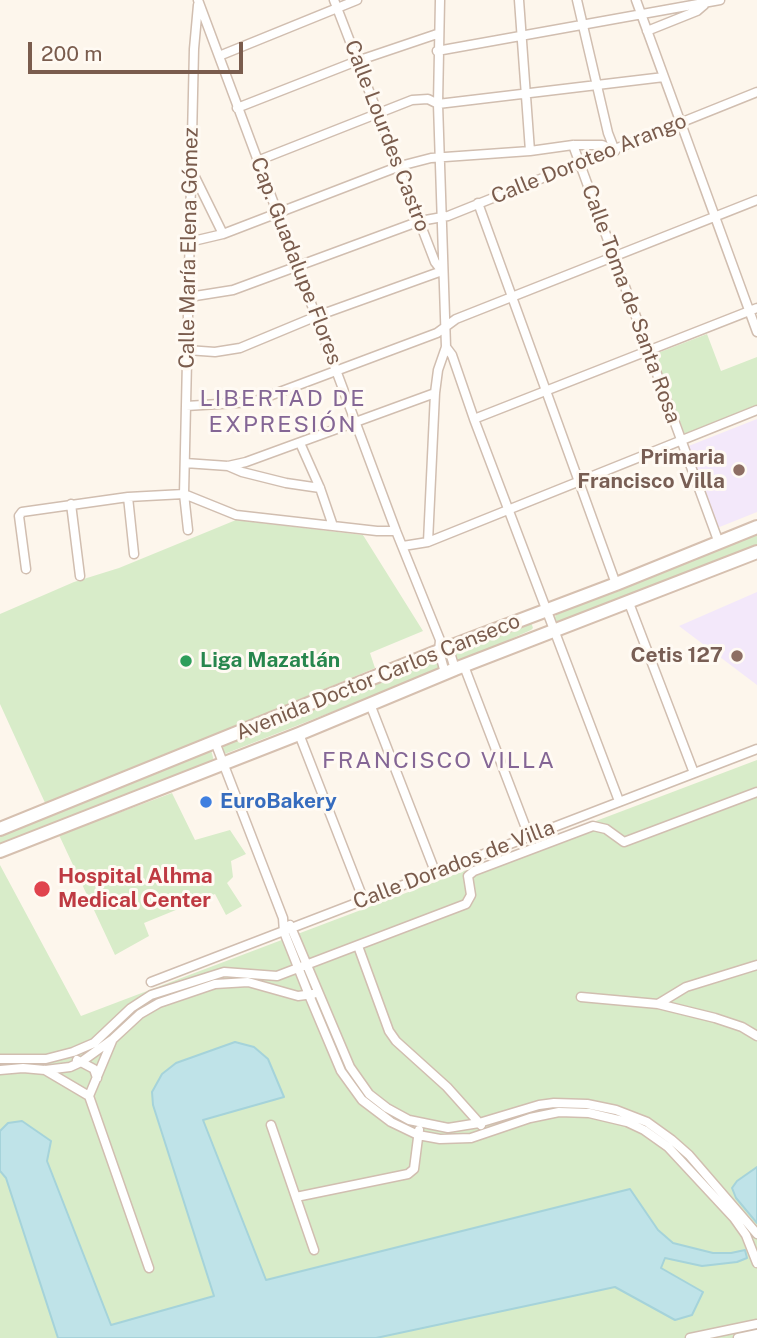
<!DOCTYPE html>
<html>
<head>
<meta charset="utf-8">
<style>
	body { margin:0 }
	#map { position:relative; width:757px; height:1338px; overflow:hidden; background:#fdf6ec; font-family:"Public Sans",sans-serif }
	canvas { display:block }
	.scale { position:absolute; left:28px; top:42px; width:215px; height:32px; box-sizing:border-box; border:4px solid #7a5c4d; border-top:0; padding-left:9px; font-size:21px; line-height:24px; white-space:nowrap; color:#7a5c4d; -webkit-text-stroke:5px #fffaf3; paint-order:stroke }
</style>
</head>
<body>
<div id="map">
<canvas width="757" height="1338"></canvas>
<div class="scale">200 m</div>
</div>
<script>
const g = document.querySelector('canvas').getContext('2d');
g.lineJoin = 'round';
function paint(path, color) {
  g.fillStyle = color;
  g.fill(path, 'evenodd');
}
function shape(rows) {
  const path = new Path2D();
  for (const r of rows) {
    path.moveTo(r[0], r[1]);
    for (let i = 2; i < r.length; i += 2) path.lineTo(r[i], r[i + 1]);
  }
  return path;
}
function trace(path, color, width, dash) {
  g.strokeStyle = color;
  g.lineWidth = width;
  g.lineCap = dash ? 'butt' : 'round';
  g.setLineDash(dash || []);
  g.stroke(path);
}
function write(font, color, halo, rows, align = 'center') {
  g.font = font + ' "Public Sans",sans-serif';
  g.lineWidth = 6;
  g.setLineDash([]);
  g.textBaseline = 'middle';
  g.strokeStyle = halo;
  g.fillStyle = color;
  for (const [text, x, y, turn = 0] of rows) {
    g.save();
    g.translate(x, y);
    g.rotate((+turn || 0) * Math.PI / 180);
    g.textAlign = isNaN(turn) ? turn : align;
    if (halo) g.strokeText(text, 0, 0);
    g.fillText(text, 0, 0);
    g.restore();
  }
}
paint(shape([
	[757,419,757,512,717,528,686,447],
	[757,592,757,685,679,626]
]), '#f3e8fa');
paint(shape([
	[707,334,721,371,757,357,757,407,685,435,655,354],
	[236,520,363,535,423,631,370,653,375,668,46,805,0,704,0,614,74,582,119,568],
	[757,530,757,547,561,623,556,622,554,619,558,611],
	[531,622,533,628,531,630,455,664,452,649],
	[438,654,439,670,222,755,220,749,222,745],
	[210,746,214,761,61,825,0,847,0,832],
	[757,760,757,1338,0,1338,0,865,81,1016],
	[172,793,195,840,230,830,246,854,231,861,233,877,227,883,242,906,226,915,215,894,144,923,149,936,115,955,59,835]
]), '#d8ecc9');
const water = shape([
	[235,1042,254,1047,268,1059,284,1097,203,1120,266,1280,630,1189,658,1230,673,1243,713,1253,731,1253,745,1250,747,1258,737,1262,702,1266,665,1258,661,1268,703,1292,692,1315,675,1320,615,1287,376,1338,58,1338,6,1178,0,1171,0,1131,8,1123,22,1121,51,1141,47,1161,111,1325,214,1296,153,1105,152,1092,162,1074,176,1063,235,1042],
	[757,1167,757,1223,736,1198,732,1188,737,1181,757,1167]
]);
paint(water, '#bfe3e8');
trace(water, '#a5d3da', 2);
const minor = shape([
	[198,0,396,531,440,640,439,651,445,673],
	[334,0,435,262,442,271],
	[519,0,530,151],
	[577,0,608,133,615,151],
	[636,0,757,332],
	[647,31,697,11,704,5],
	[437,51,720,0],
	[219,56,357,0],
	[237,108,357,61,437,34],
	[573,145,719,543],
	[257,161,412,100,428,99,438,104,664,77],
	[192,171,223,234],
	[478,203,616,584],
	[189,242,223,234,400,166,431,158,530,151,573,145,602,145,615,151],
	[189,297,233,290,420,221,448,216,757,92],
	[446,347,452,355,474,419,619,801],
	[187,350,215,352,240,348,317,316,442,271],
	[186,406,253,402,437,333,456,319,757,200],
	[474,419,757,308],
	[300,443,320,488,333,526],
	[185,463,228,466,246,462,435,393],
	[228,466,242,472,286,483,320,488],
	[128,497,134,554],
	[71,504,80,576],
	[188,530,184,494,194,49,198,5],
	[428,542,435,393,438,370,446,347,438,104,440,0],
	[403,546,428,542,757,410],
	[26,569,19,516,22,512,128,497,184,494,236,515,377,531,396,531],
	[629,603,694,773],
	[448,646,455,669],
	[464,666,529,836],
	[370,704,436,874],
	[299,734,364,901],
	[215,742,283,918,284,932,309,995,341,1071,362,1100,391,1122,418,1135,440,1139,471,1138,530,1118,559,1112,589,1113,627,1122,644,1130,668,1147,734,1218,746,1235,757,1263],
	[290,925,350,1067,369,1094,387,1108,409,1120,448,1128,479,1123,539,1105,554,1103,587,1104,616,1110,647,1122,672,1140,689,1155,757,1234],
	[358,946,389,1031,396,1041,447,1087,481,1125],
	[151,982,757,749],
	[581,997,658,1004,715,1018,742,1027,757,1036],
	[658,1004,686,987,757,965],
	[0,1059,46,1059,73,1052,94,1043,131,1008,151,995,224,972,277,976,466,904,471,895,468,876,474,871,593,826,606,829,624,842,757,792],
	[77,1060,94,1069,97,1078],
	[0,1070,23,1068,45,1070,70,1067,81,1062,113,1039,140,1014,159,1003,215,984,248,982,298,996,313,994],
	[45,1070,89,1096],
	[89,1096,149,1268],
	[89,1096,112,1041],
	[271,1125,314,1250],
	[296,1197,408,1174,414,1169,419,1130],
	[690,1338,757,1324],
	[738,1338,757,1334]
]);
const secondary = shape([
	[0,829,439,651,616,584,757,527],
	[0,851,299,734,455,669,757,552]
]);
trace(minor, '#d1beb0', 11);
trace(secondary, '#d6c0b0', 16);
trace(minor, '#fff', 8);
trace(secondary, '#fff', 12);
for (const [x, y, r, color] of [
	[739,470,7,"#8d6e63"],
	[737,656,7,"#8d6e63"],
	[186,661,7,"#2e9e5b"],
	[206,802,7,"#3f7fe0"],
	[42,889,9,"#e0444e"]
]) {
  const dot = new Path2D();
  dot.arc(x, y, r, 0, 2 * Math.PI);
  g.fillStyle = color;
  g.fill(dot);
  trace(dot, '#fffaf3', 2.5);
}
write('21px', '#7a5c4d', '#fffaf3', [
	["Calle Lourdes Castro",387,136,69],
	["Calle Doroteo Arango",589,159,-22],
	["Calle María Elena Gómez",189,248,-89],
	["Cap. Guadalupe Flores",296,261,69],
	["Calle Toma de Santa Rosa",631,304,70],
	["Avenida Doctor Carlos Canseco",378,677,-22],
	["Calle Dorados de Villa",454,865,-21]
]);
write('bold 21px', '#785e54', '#fffaf3', [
	["Primaria",725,458],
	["Francisco Villa",725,482],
	["Cetis 127",723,656]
], 'right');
write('bold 21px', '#27864d', '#fffaf3', [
	["Liga Mazatlán",200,661]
], 'left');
write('bold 21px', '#366cbe', '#fffaf3', [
	["EuroBakery",220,802]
], 'left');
write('bold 21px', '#be3a42', '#fffaf3', [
	["Hospital Alhma",58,877],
	["Medical Center",58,901]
], 'left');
g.letterSpacing = '2px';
write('23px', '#846695', '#fffaf3', [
	["LIBERTAD DE",283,399],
	["EXPRESIÓN",283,425],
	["FRANCISCO VILLA",439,761]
]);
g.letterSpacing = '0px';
</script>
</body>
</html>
